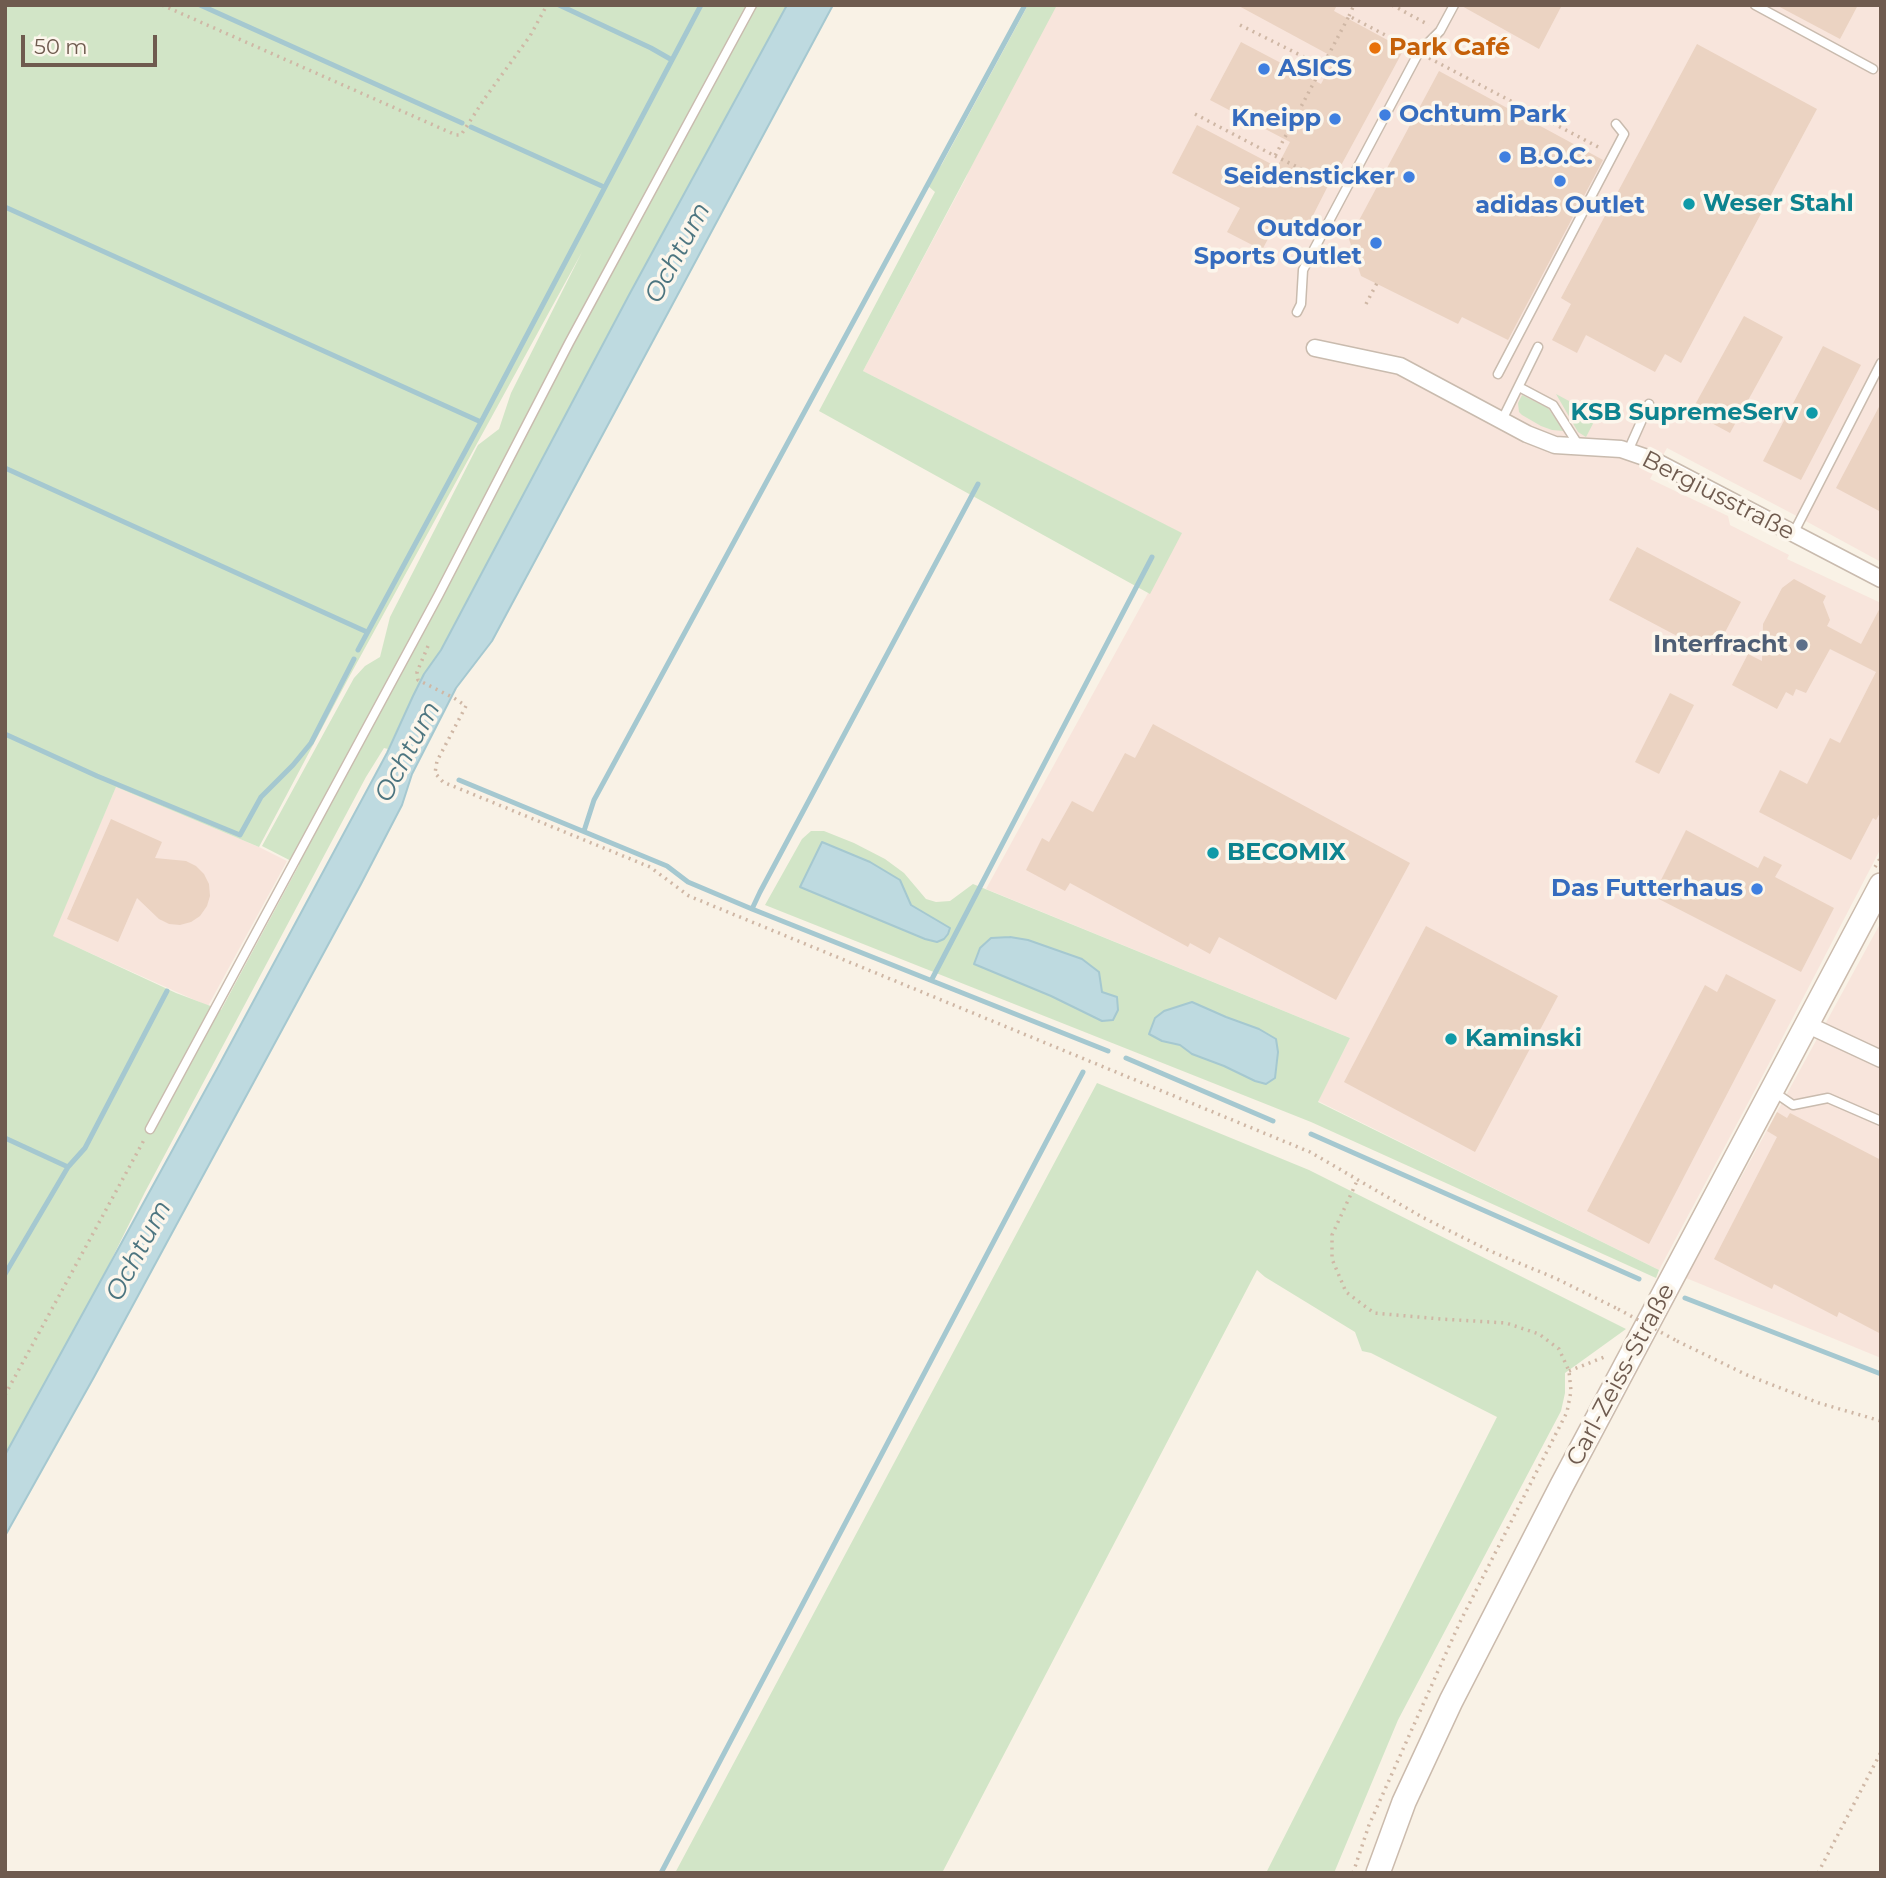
<!DOCTYPE html>
<html>
<head>
<meta charset="utf-8">
<style>
	body { margin:0 }
	#map { position:relative; width:1886px; height:1878px; overflow:hidden; background:#f9f2e6; font-family:Montserrat,sans-serif }
	canvas { display:block }
	.frame { position:absolute; inset:0; border:7px solid #6f5b4f; pointer-events:none }
	.scale { position:absolute; left:21px; top:35px; width:136px; height:32px; box-sizing:border-box; border:4px solid #6f5b4f; border-top:0; padding-left:9px; font-size:21px; line-height:24px; white-space:nowrap; color:#6f5b4f; -webkit-text-stroke:5px #fcf6ec; paint-order:stroke }
</style>
</head>
<body>
<div id="map">
<canvas width="1886" height="1878"></canvas>
<div class="frame"></div>
<div class="scale">50 m</div>
</div>
<script>
const g = document.querySelector('canvas').getContext('2d');
g.lineJoin = 'round';
function paint(path, color) {
  g.fillStyle = color;
  g.fill(path, 'evenodd');
}
function shape(rows) {
  const path = new Path2D();
  for (const r of rows) {
    path.moveTo(r[0], r[1]);
    for (let i = 2; i < r.length; i += 2) path.lineTo(r[i], r[i + 1]);
  }
  return path;
}
function trace(path, color, width, dash) {
  g.strokeStyle = color;
  g.lineWidth = width;
  g.lineCap = dash ? 'butt' : 'round';
  g.setLineDash(dash || []);
  g.stroke(path);
}
function write(font, color, halo, rows, align = 'center') {
  g.font = font + ' Montserrat,sans-serif';
  g.lineWidth = 7;
  g.setLineDash([]);
  g.textBaseline = 'middle';
  g.strokeStyle = halo;
  g.fillStyle = color;
  for (const [text, x, y, turn = 0] of rows) {
    g.save();
    g.translate(x, y);
    g.rotate((+turn || 0) * Math.PI / 180);
    g.textAlign = isNaN(turn) ? turn : align;
    if (halo) g.strokeText(text, 0, 0);
    g.fillText(text, 0, 0);
    g.restore();
  }
}
paint(shape([
	[1028,5,1881,5,1881,562,1791,513,1667,448,1650,479,1728,516,1730,525,1789,555,1787,559,1881,603,1881,848,1764,1073,1659,1270,1318,1101,1350,1038,986,889,1181,533,863,371,966,178],
	[116,787,259,847,287,861,208,1006,52,936],
	[1881,922,1881,1358,1686,1278]
]), '#f8e5dc');
paint(shape([
	[5,5,787,5,629,295,441,650,424,674,413,696,388,749,384,748,366,777,145,1192,64,1355,5,1457],
	[582,252,511,393,499,429,478,445,390,617,380,657,365,666,354,678,262,846,299,865,221,1010,176,993,53,936,116,787,259,847,348,679],
	[1028,5,1057,5,863,371,1182,533,1150,594,819,411,935,192,927,185,942,164],
	[1556,394,1597,416,1586,437,1578,432],
	[1522,395,1548,408,1564,431,1552,430,1541,426,1522,415,1519,412,1518,403],
	[811,831,824,831,854,843,885,859,904,873,926,899,936,902,950,901,973,884,1350,1038,1318,1102,1659,1270,1656,1278,1311,1122,765,905,802,839],
	[1097,1083,1309,1170,1626,1329,1565,1373,1565,1393,1561,1411,1398,1720,1334,1873,1266,1873,1497,1417,1371,1353,1362,1351,1355,1332,1265,1277,1257,1270,942,1873,675,1873]
]), '#d2e5c7');
const water = shape([
	[787,5,833,5,492,641,456,688,412,774,402,805,361,884,94,1377,5,1536,5,1455,218,1067,387,753,413,696,424,674,441,650,629,295,787,5],
	[822,842,870,862,900,880,911,905,950,928,948,934,944,939,937,942,925,939,800,887,822,842],
	[1010,937,1028,940,1082,959,1099,972,1102,992,1117,997,1118,1010,1113,1020,1102,1021,1051,996,974,964,980,948,991,938,1010,937],
	[1192,1002,1226,1017,1259,1029,1276,1039,1278,1052,1275,1078,1266,1084,1255,1081,1224,1066,1192,1054,1180,1045,1162,1041,1149,1034,1155,1018,1164,1011,1192,1002]
]);
paint(water, '#bedae0');
trace(water, '#a5c8d0', 2);
trace(shape([
	[200,5,462,123],
	[559,5,651,48,672,60],
	[471,127,604,187],
	[5,207,481,422],
	[5,468,367,632],
	[358,650,481,422,701,5],
	[5,734,97,776,240,835,261,797,293,765,311,743,354,659],
	[459,780,667,866,688,882,752,909,1108,1051],
	[584,831,594,800,1025,5],
	[752,909,760,892,978,484],
	[932,979,1152,557],
	[1126,1058,1273,1121],
	[1311,1134,1639,1279],
	[5,1138,68,1167],
	[5,1274,68,1167,85,1148,167,991],
	[1685,1298,1881,1374],
	[661,1873,1083,1072]
]), '#a5c8d0', 5);
paint(shape([
	[1237,5,1337,5,1334,11,1404,49,1338,171,1336,170,1301,239,1275,226,1262,250,1227,232,1240,208,1172,173,1197,125,1277,167,1290,142,1210,100,1241,42,1321,84,1335,58],
	[1460,5,1562,5,1539,49],
	[1776,5,1858,5,1840,39],
	[1697,44,1817,109,1681,363,1665,354,1655,372,1586,335,1577,353,1552,340,1571,304,1561,298],
	[1439,71,1603,160,1508,340,1462,317,1458,324,1361,276,1349,239],
	[1744,316,1783,337,1730,433,1691,412],
	[1823,346,1861,365,1801,480,1763,461],
	[1881,403,1881,512,1836,488],
	[1637,547,1741,602,1713,655,1609,600],
	[1794,579,1826,596,1823,602,1830,620,1827,626,1861,644,1881,606,1881,811,1876,820,1873,818,1851,860,1759,812,1780,770,1807,784,1830,738,1840,743,1876,672,1830,649,1806,693,1796,689,1793,696,1786,692,1777,709,1732,685,1748,654,1762,661,1763,624,1782,588],
	[1670,693,1694,705,1659,774,1635,762],
	[1153,724,1410,863,1336,1000,1219,937,1210,954,1190,943,1188,947,1070,883,1065,891,1026,870,1042,838,1049,842,1072,801,1093,812,1125,753,1135,758],
	[111,819,162,842,155,858,186,861,196,866,204,874,209,884,210,896,207,906,200,916,191,922,180,925,169,924,159,919,137,898,118,942,67,919],
	[1686,830,1758,868,1764,856,1782,865,1775,877,1834,908,1801,972,1653,896],
	[1426,926,1558,996,1475,1152,1344,1082],
	[1726,974,1776,1000,1649,1244,1587,1211,1705,985,1717,992],
	[1777,1112,1787,1118,1790,1113,1881,1160,1881,1334,1839,1312,1837,1317,1774,1284,1772,1289,1714,1259,1777,1137,1767,1131]
]), '#ebd3c2');
const lane = shape([
	[1755,5,1873,69],
	[1297,312,1301,304,1303,270,1419,52,1440,31,1454,5],
	[1498,374,1624,134,1616,124],
	[1519,387,1553,405,1579,446],
	[1502,420,1538,347],
	[1628,451,1649,404],
	[1793,534,1881,363],
	[1774,1092,1793,1105,1828,1098,1881,1121],
	[150,1129,438,596,569,343,752,5]
]);
const street = shape([
	[1315,348,1400,366,1527,434,1555,445,1621,449,1653,460,1881,579],
	[1806,1024,1881,1059]
]);
const secondary = shape([
	[1378,1873,1404,1802,1451,1701,1562,1485,1881,885]
]);
trace(lane, '#c9bbae', 11);
trace(street, '#c9bbae', 19);
trace(secondary, '#cbbbad', 26);
trace(shape([
	[162,5,456,135,461,135,485,98,530,36,547,5],
	[1392,5,1429,25],
	[1349,16,1354,5],
	[1240,25,1322,66],
	[1429,58,1602,149],
	[1195,114,1275,156,1349,16,1410,48],
	[1275,156,1336,186],
	[1366,304,1377,283],
	[428,646,417,672,418,680,454,698,466,706,437,761,435,773,443,782,650,867,689,896,1310,1152,1422,1217,1490,1251,1555,1278,1618,1309],
	[1875,867,1881,857],
	[1677,1341,1747,1375,1819,1403,1881,1421],
	[1569,1371,1607,1356],
	[5,1395,144,1140],
	[1353,1873,1369,1825,1460,1622,1567,1412,1571,1391,1569,1371,1559,1349,1539,1334,1506,1323,1441,1319,1374,1313,1346,1292,1332,1259,1332,1235,1358,1179],
	[1818,1873,1881,1752]
]), '#cfb7a5', 3.5, [2, 5]);
trace(lane, '#fff', 8);
trace(street, '#fff', 16);
trace(secondary, '#fff', 23);
trace(shape([
	[1618,1309,1677,1341]
]), '#cfb7a5', 3.5, [2, 5]);
for (const [x, y, r, color] of [
	[1375,48,7,"#e8710a"],
	[1264,69,7,"#3f7fe0"],
	[1385,115,7,"#3f7fe0"],
	[1335,119,7,"#3f7fe0"],
	[1505,157,7,"#3f7fe0"],
	[1409,177,7,"#3f7fe0"],
	[1560,181,7,"#3f7fe0"],
	[1689,204,7,"#0f9aa8"],
	[1376,243,7,"#3f7fe0"],
	[1812,413,7,"#0f9aa8"],
	[1802,645,7,"#5c6f8a"],
	[1213,853,7,"#0f9aa8"],
	[1757,889,7,"#3f7fe0"],
	[1451,1039,7,"#0f9aa8"]
]) {
  const dot = new Path2D();
  dot.arc(x, y, r, 0, 2 * Math.PI);
  g.fillStyle = color;
  g.fill(dot);
  trace(dot, '#fcf6ec', 2.5);
}
write('bold 24px', '#c56008', '#fcf6ec', [
	["Park Café",1389,48]
], 'left');
write('bold 24px', '#366cbe', '#fcf6ec', [
	["ASICS",1278,69,"left"],
	["Ochtum Park",1399,115,"left"],
	["Kneipp",1321,119],
	["B.O.C.",1519,157,"left"],
	["Seidensticker",1395,177],
	["adidas Outlet",1560,206,"center"],
	["Outdoor",1362,229],
	["Sports Outlet",1362,257],
	["Das Futterhaus",1743,889]
], 'right');
write('bold 24px', '#0d838f', '#fcf6ec', [
	["Weser Stahl",1703,204],
	["KSB SupremeServ",1798,413,"right"],
	["BECOMIX",1227,853],
	["Kaminski",1465,1039]
], 'left');
write('24px', '#6f5b4f', '#fcf6ec', [
	["Bergiusstraße",1718,496,27],
	["Carl-Zeiss-Straße",1621,1375,-62]
]);
write('bold 24px', '#4e5e75', '#fcf6ec', [
	["Interfracht",1788,645]
], 'right');
write('italic 26px', '#4c7580', '#fcf6ec', [
	["Ochtum",678,253,-62],
	["Ochtum",408,752,-62],
	["Ochtum",139,1251,-62]
]);
</script>
</body>
</html>
